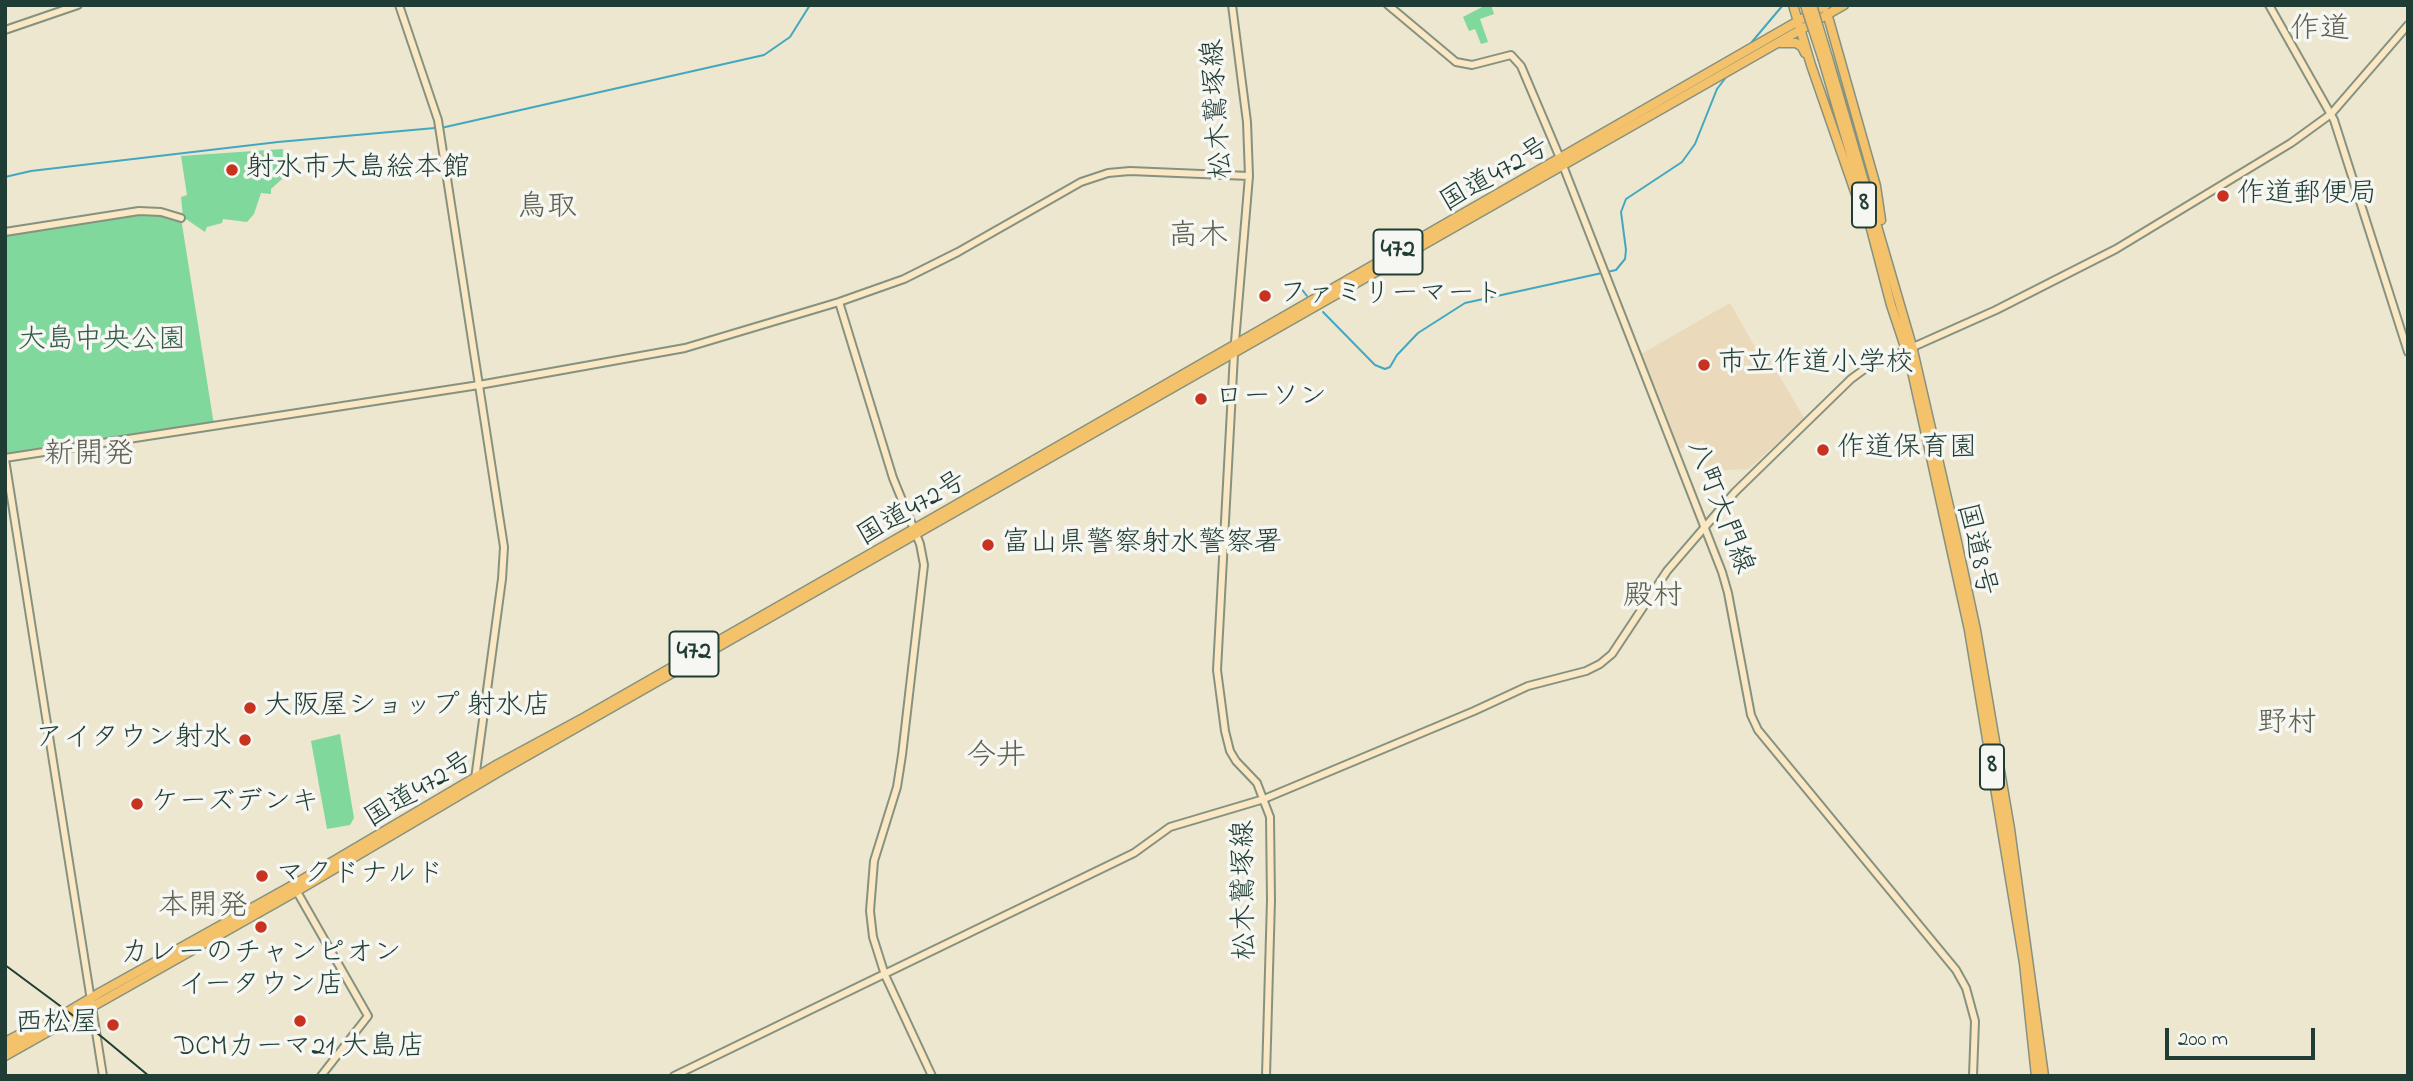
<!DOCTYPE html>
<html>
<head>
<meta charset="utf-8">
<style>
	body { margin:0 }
	#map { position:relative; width:2413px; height:1081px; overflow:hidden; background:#ece7ce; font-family:"Indie Flower",sans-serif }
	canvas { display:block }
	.frame { position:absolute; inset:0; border:7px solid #1f3d34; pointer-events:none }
	.scale { position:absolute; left:2165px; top:1028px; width:150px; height:32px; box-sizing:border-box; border:4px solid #1f3d34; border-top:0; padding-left:9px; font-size:21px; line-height:24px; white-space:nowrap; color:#1f3d34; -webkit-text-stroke:5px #f6f6f2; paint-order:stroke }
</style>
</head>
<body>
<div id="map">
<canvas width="2413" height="1081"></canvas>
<div class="frame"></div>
<div class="scale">200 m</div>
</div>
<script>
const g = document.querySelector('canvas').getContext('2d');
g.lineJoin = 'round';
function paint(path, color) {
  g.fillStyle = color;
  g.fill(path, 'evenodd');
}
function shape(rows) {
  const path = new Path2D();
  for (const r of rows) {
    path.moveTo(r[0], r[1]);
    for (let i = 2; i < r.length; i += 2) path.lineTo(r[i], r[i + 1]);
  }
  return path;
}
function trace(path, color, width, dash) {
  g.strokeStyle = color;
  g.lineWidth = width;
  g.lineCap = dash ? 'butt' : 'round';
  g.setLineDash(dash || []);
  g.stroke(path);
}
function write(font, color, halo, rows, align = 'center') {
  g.font = font + ' "Indie Flower","Klee One",sans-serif';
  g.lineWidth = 7;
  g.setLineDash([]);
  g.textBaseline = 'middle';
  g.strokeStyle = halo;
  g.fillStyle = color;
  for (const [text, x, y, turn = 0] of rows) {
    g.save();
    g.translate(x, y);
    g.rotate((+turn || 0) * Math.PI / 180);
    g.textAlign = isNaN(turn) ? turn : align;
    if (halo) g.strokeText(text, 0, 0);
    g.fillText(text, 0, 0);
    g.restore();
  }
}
paint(shape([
	[1730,303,1760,356,1766,353,1804,418,1749,469,1705,471,1704,440,1679,449,1641,354]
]), '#ead9ba');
paint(shape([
	[1486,5,1491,5,1494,14,1480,19,1488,42,1481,44,1475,29,1469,31,1463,17],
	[283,149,282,179,271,189,271,194,261,193,254,214,247,222,223,219,222,223,207,227,205,232,183,217,181,197,187,195,181,156],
	[149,211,181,218,214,425,6,457,5,233],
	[340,734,354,818,350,825,327,829,311,741]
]), '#80d89d');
trace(shape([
	[584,6,588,5],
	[1751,43,1783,5],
	[441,128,764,55,790,37,810,5],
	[5,177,31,171,278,142,435,128],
	[1607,272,1616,270,1625,259,1626,250,1621,212,1626,199,1682,162,1695,144,1717,89,1727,76],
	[1296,282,1307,296],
	[1323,312,1375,365,1385,369,1390,367,1397,355,1418,333,1465,303,1602,273]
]), '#42a8c2', 2);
const secondary = shape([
	[399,5,438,120,504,547,502,579,475,779],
	[1232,5,1247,122,1249,176,1234,354,1217,670,1225,731,1230,751,1236,761,1257,783,1270,817,1271,900,1266,1076],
	[1388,5,1456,62,1472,65,1511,55,1521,66,1560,158,1722,572,1728,593,1751,715,1758,730,1956,970,1966,988,1975,1021,1973,1076],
	[2269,5,2334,120,2408,352],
	[5,30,78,5],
	[5,232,139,211,161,212,181,218],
	[839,302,893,478,920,544,924,565,902,755,897,787,874,861,870,911,873,937,885,975,932,1076],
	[5,458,479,385,685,348,839,302,904,279,958,252,1081,182,1108,173,1130,171,1249,176],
	[5,459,103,1076],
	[296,890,368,1016,321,1076],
	[674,1076,1134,853,1170,827,1264,799,1474,711,1528,686,1586,671,1600,664,1612,654,1667,571,1735,492,1851,379,1866,368,1996,310,2116,249,2291,143,2331,114,2408,25]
]);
const highway = shape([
	[1793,5,1811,65,1861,209],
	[1827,13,1876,186,1881,220],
	[1781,43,1796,43,1802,47,1805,53],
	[1828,58,1912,346,1956,537,1976,630,2010,829,2044,1076],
	[1823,60,1859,183,1891,305,1910,362,1969,630,2024,963,2036,1076],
	[5,1042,61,1012],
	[5,1049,101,992,293,885,498,764,585,717,947,510,1826,5],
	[5,1056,297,891,502,770,1844,5]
]);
trace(secondary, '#869281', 10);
trace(highway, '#869281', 11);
trace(secondary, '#fae7c3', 6);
trace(highway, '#f3c26a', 8);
trace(shape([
	[5,965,102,1037,149,1076]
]), '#1f3d34', 2);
const highwayBridge = shape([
	[1805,5,1823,60],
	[1812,5,1828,58]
]);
trace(highwayBridge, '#869281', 11, []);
trace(highwayBridge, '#f3c26a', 8);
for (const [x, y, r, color] of [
	[232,170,7,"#c8321e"],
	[2223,196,7,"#c8321e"],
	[1265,296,7,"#c8321e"],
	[1704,365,7,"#c8321e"],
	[1201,399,7,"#c8321e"],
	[1823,450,7,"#c8321e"],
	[988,545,7,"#c8321e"],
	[250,708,7,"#c8321e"],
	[245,740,7,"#c8321e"],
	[137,804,7,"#c8321e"],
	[262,876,7,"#c8321e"],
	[261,927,7,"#c8321e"],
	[300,1021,7,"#c8321e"],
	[113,1025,7,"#c8321e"]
]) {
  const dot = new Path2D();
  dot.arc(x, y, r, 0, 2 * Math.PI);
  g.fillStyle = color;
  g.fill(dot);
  trace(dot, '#f6f6f2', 2.5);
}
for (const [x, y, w] of [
	[1864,205,24],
	[1398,252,49],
	[694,654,49],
	[1992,767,24]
]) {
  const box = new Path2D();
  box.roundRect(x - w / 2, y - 22.5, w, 45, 5);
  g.fillStyle = '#f6f6f2';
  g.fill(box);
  trace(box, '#1f3d34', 2);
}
write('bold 26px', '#1f3d34', null, [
	["8",1864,205],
	["472",1398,252],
	["472",694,654],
	["8",1992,767]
]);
write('28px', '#1f3d34', '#f6f6f2', [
	["松木鷲塚線",1220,109,-94],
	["国道472号",1496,177,-30],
	["八町大門線",1718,508,69],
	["国道472号",913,511,-30],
	["国道8号",1974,550,77],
	["国道472号",420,792,-31],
	["松木鷲塚線",1247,890,-91]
]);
write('28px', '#1f3d34', '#f6f6f2', [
	["射水市大島絵本館",246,170],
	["作道郵便局",2237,196],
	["ファミリーマート",1279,296],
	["市立作道小学校",1718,365],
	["ローソン",1215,399],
	["作道保育園",1837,450],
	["富山県警察射水警察署",1002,545],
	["大阪屋ショップ 射水店",264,708],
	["アイタウン射水",231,740,"right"],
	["ケーズデンキ",151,804],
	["マクドナルド",276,876],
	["カレーのチャンピオン",261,955,"center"],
	["イータウン店",261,987,"center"],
	["西松屋",99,1025,"right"],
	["DCMカーマ21 大島店",300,1049,"center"]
], 'left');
write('28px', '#325c49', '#f6f6f2', [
	["大島中央公園",102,342]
]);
write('30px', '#5f6150', '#f6f6f2', [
	["作道",2320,32],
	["鳥取",547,210],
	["高木",1198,239],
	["新開発",89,457],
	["殿村",1653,599],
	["野村",2287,726],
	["今井",996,759],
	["本開発",203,909]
]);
</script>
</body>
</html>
